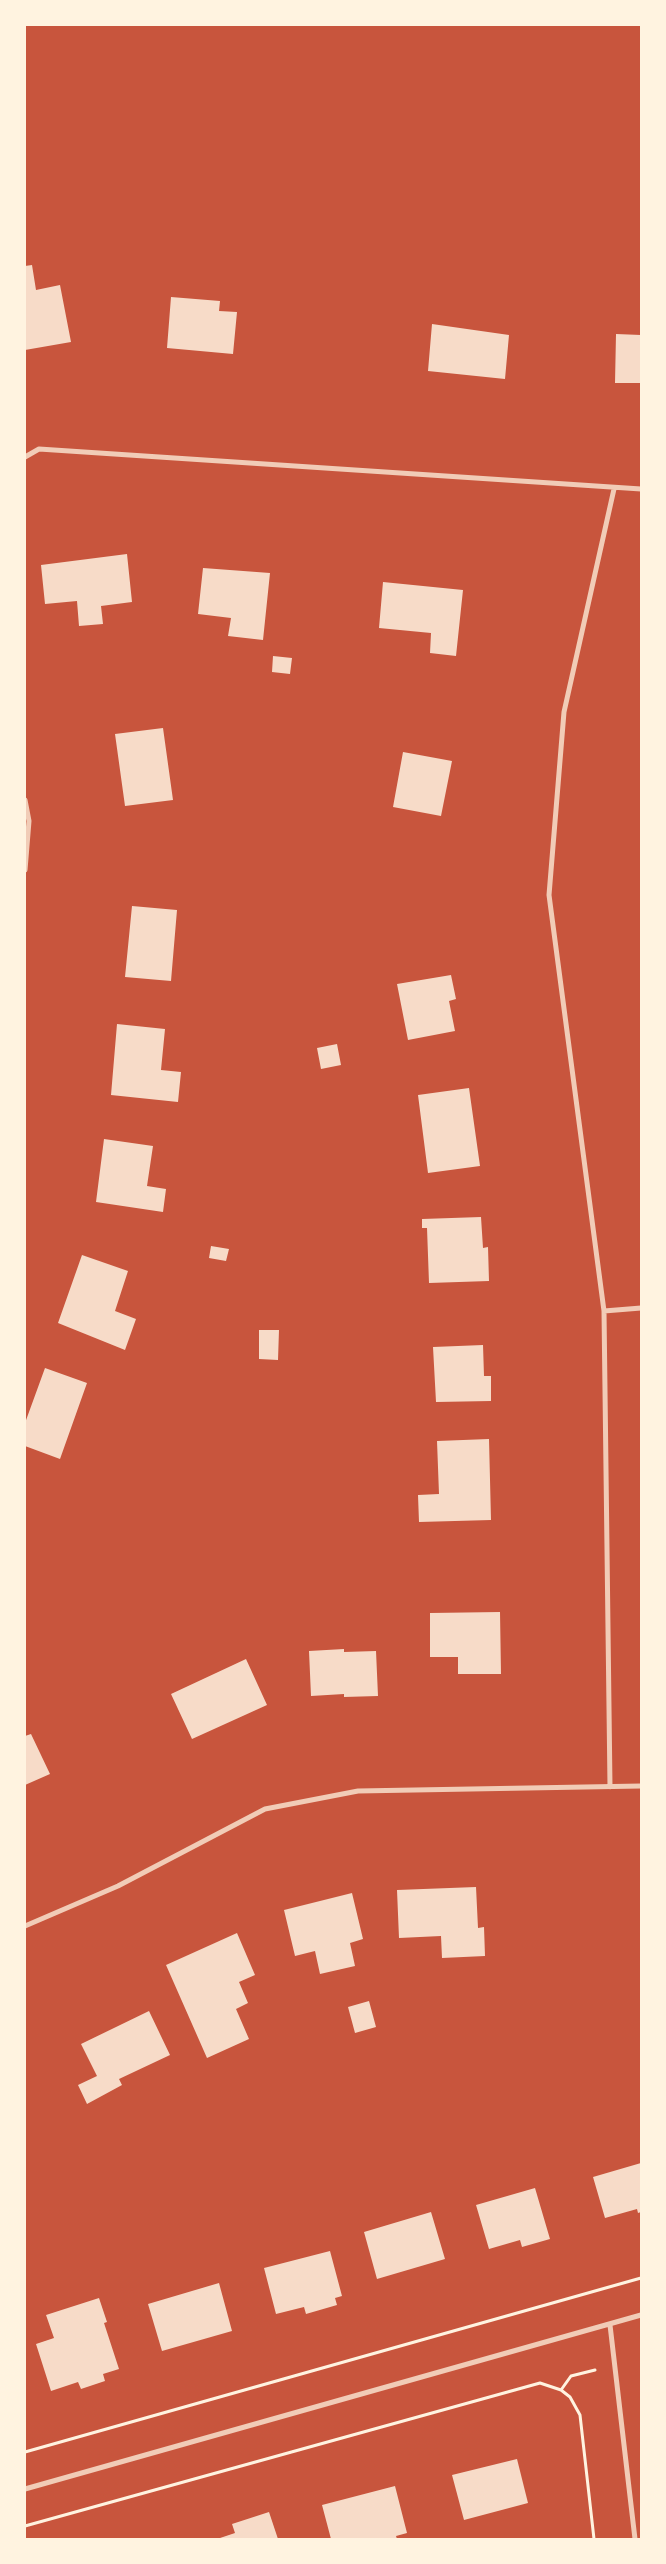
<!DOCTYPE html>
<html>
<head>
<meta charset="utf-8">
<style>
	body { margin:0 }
	#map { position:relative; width:666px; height:2564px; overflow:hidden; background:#c8553d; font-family:Manrope,sans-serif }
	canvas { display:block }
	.frame { position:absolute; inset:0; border:26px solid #fff3e0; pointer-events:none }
</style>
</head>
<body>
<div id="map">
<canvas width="666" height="2564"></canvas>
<div class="frame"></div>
</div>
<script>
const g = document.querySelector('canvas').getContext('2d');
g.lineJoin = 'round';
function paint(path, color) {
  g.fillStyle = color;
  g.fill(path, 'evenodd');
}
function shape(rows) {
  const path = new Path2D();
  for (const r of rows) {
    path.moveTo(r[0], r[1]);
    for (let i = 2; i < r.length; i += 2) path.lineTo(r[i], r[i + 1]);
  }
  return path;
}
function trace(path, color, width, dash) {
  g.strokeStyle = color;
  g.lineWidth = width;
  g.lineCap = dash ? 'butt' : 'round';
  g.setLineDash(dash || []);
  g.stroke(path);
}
paint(shape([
	[32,265,36,290,60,285,71,342,25,350,25,266],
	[171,297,220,301,219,311,237,312,233,354,167,348],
	[432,324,509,335,505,379,428,371],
	[616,334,641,335,641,383,615,383],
	[127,554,132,602,101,606,103,624,79,626,77,601,45,604,41,565],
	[203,568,270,573,263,640,228,636,231,618,198,614],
	[383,582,463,590,456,656,430,653,431,633,379,628],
	[273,656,292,658,290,674,272,672],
	[163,728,173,800,125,806,115,734],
	[403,752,452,761,441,816,393,807],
	[132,906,177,910,171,981,125,977],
	[451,975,456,999,449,1001,455,1031,408,1040,397,984],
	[117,1024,165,1029,161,1070,181,1072,178,1102,111,1095],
	[337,1044,341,1065,321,1069,317,1048],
	[469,1088,480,1166,428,1173,418,1095],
	[104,1139,153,1146,147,1186,166,1189,163,1212,96,1202],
	[481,1217,483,1248,488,1247,489,1281,429,1283,427,1228,422,1228,422,1219],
	[211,1246,229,1249,226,1261,209,1258],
	[82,1255,128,1271,115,1311,136,1319,125,1350,58,1323],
	[259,1330,279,1330,278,1360,259,1359],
	[483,1345,484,1376,491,1376,491,1401,436,1402,433,1347],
	[45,1368,87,1383,60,1459,25,1446,25,1423],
	[489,1439,491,1520,419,1522,418,1495,439,1494,437,1441],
	[500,1612,501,1674,458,1674,458,1657,430,1657,430,1613],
	[344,1649,344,1652,376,1651,378,1696,344,1697,344,1694,311,1696,309,1651],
	[246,1659,267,1705,192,1739,171,1694],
	[31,1734,50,1774,25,1785,25,1736],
	[476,1887,478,1928,484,1927,485,1956,442,1958,441,1936,399,1938,397,1890],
	[352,1893,363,1939,350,1943,355,1966,320,1974,315,1951,295,1956,284,1910],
	[237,1933,255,1975,239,1982,248,2003,236,2009,249,2039,207,2058,166,1965],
	[369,2001,376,2027,355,2033,348,2007],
	[149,2011,170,2055,119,2079,122,2085,87,2104,78,2085,97,2076,81,2044],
	[641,2163,641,2212,638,2213,637,2209,605,2218,593,2177],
	[535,2188,550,2239,522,2247,520,2240,489,2249,476,2205],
	[431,2212,445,2259,377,2279,364,2232],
	[330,2251,342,2296,335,2298,337,2305,306,2314,304,2307,276,2314,264,2268],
	[219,2283,232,2331,162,2351,148,2304],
	[99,2298,107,2322,104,2323,119,2369,103,2374,105,2381,81,2389,78,2382,51,2391,36,2344,54,2338,46,2315],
	[517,2459,528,2503,464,2520,452,2475],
	[395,2486,407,2533,396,2536,397,2539,331,2539,322,2505],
	[269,2512,278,2539,217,2539,235,2533,232,2524]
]), '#f7dbc8');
trace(shape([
	[561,2390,571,2376,595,2370],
	[25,2452,641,2278],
	[25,2526,540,2383,561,2390,570,2397,580,2415,594,2539]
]), '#fff3e0', 3);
trace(shape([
	[25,457,39,449,641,489],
	[25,800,29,821,25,870],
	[604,1311,641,1308],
	[610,1787,604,1311,549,895,564,712,614,489],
	[25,1926,118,1886,265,1809,358,1791,641,1786],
	[610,2325,635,2539],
	[25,2489,641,2315]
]), '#f1ccb7', 5);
</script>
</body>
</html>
